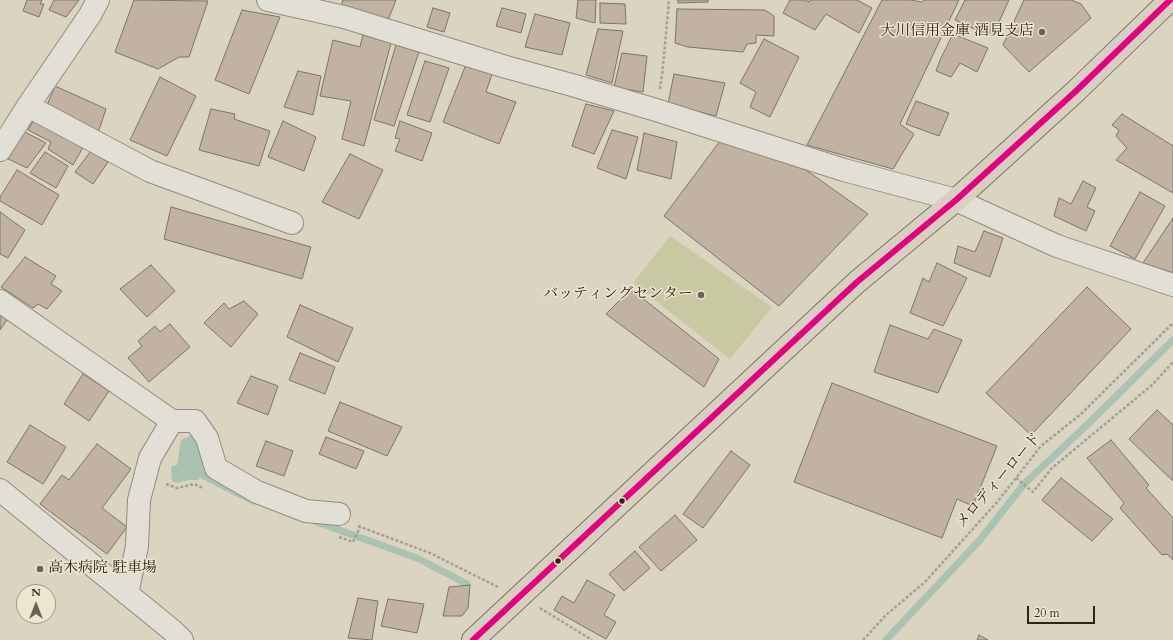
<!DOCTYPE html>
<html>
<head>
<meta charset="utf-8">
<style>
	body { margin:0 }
	#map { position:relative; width:1173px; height:640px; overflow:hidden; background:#dad4c0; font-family:Cardo,serif }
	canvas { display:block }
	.north { position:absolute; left:16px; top:584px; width:40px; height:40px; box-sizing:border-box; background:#eee6d0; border:1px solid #a29888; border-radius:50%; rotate:0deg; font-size:11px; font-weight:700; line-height:16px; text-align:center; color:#2f221d }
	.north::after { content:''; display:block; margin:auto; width:14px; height:18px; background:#6b6056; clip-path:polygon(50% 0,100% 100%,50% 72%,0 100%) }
	.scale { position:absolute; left:1027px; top:606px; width:68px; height:18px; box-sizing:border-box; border:2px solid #2f221d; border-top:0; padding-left:5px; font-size:12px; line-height:14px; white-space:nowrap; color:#2f221d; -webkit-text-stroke:3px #eee6d0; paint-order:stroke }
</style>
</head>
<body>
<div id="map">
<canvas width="1173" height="640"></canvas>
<div class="north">N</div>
<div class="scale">20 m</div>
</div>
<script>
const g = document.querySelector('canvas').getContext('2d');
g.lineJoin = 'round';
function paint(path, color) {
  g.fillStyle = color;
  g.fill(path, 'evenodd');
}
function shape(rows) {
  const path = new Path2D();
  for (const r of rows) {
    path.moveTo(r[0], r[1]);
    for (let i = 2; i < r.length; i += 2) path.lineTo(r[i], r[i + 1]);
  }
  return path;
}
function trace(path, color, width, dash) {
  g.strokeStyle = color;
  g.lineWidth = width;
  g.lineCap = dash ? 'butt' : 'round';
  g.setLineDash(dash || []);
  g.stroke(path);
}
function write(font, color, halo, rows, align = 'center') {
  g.font = font + ' Cardo,"Noto Serif JP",serif';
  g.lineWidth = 3;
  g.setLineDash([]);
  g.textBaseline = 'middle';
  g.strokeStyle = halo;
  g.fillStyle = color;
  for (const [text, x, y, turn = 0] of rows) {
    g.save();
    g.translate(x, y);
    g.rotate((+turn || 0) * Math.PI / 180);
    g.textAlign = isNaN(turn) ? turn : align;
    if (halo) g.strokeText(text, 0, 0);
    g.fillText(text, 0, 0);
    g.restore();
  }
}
paint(shape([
	[670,236,772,307,730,359,633,283]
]), '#c8c8a3');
paint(shape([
	[190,436,202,440,207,471,198,480,189,480,178,483,172,481,171,467,177,465,181,440]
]), '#aac2b1');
trace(shape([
	[194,471,253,501],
	[314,521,417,558,467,584],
	[886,640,979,541,1024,484,1089,423,1173,340]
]), '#aac2b1', 7);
const building = shape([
	[27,0,42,0,40,4,44,4,39,17,23,11,27,0],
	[54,0,79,0,66,17,49,10,54,0],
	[134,0,208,1,189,57,179,57,158,69,115,52,134,0],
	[343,0,396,0,388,20,341,7,343,0],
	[578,0,596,0,595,23,576,18,578,0],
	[678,0,708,0,708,2,678,3,678,0],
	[790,0,805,0,809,2,810,0,857,0,872,8,859,33,826,14,815,30,783,13,790,0],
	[882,0,911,0,922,2,924,0,959,0,900,124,914,134,893,169,807,145,882,0],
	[965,0,1009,0,992,37,955,20,965,0],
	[1024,0,1071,0,1081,4,1091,18,1029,72,1003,45,1024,0],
	[600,3,625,4,626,24,600,23,600,3],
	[433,8,450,13,444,32,427,27,433,8],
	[502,8,526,14,521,33,496,26,502,8],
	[677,9,765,10,774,16,774,36,756,35,756,43,747,44,743,52,688,47,675,43,677,9],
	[242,10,280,17,249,94,215,80,242,10],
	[535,14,570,23,562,55,525,47,535,14],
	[598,29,623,31,612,83,586,75,598,29],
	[953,34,988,48,977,72,960,63,951,77,936,71,940,60,953,34],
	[363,35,391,43,364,146,342,139,351,101,320,96,333,40,360,47,363,35],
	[764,39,799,57,770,117,750,107,756,92,740,83,764,39],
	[396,45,419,52,394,126,374,120,396,45],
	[622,53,647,56,643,92,614,87,622,53],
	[425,61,449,68,430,122,407,115,425,61],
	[467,62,493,71,486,92,516,102,499,144,443,122,467,62],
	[298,71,321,76,313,115,284,107,298,71],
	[674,74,725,83,716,116,668,104,674,74],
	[160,77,196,96,167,156,130,140,160,77],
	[55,86,106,109,97,136,45,110,55,86],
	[916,101,949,113,939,136,906,124,916,101],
	[586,104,614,111,594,154,572,146,586,104],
	[211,109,235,114,234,119,270,131,259,166,199,150,211,109],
	[1122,114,1173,146,1173,193,1116,160,1127,148,1116,136,1119,130,1112,125,1122,114],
	[37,115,86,142,73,165,48,149,51,142,28,130,37,115],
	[283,121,316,137,304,171,268,157,283,121],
	[400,121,432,133,422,161,395,151,400,139,395,138,400,121],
	[21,130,46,143,27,168,2,156,21,130],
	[612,130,638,137,626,179,597,168,612,130],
	[644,133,677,142,671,179,637,170,644,133],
	[720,141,806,170,868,214,779,306,664,216,720,141],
	[91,151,108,162,93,184,75,172,91,151],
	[45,152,68,166,56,188,30,173,45,152],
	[350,154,383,170,359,219,322,202,350,154],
	[17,170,59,195,42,225,0,201,0,197,17,170],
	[1083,181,1096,188,1087,207,1095,211,1086,231,1054,216,1059,198,1071,204,1083,181],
	[1140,192,1165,206,1135,259,1110,246,1140,192],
	[171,207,311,247,302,279,164,239,171,207],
	[0,212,25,230,8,258,0,254,0,212],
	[1173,218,1173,273,1143,263,1173,218],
	[984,231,1003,238,990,277,954,263,958,246,975,252,984,231],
	[25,257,56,276,51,284,62,291,47,309,38,304,33,308,1,287,25,257],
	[937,263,967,278,943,326,910,313,923,278,929,282,937,263],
	[151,265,175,291,147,317,120,289,151,265],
	[1087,287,1131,329,1031,435,986,393,1087,287],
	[631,289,719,359,704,387,606,314,631,289],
	[244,301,258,314,231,347,204,323,224,303,229,309,244,301],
	[300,305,353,328,338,362,287,337,300,305],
	[0,311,9,317,0,330,0,311],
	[170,324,190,347,149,382,128,358,142,346,138,341,155,326,160,332,170,324],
	[890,325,928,339,934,329,962,340,938,393,874,372,890,325],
	[300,353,335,367,325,394,289,380,300,353],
	[83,374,109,391,89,421,64,404,83,374],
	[251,376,278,386,268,415,237,403,251,376],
	[832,383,997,446,973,506,957,499,942,538,794,482,832,383],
	[340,402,402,427,387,456,328,431,340,402],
	[1157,410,1173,425,1173,481,1129,439,1157,410],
	[30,425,66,447,43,484,7,462,30,425],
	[326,437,364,451,356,469,319,454,326,437],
	[1111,440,1149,485,1146,488,1173,518,1173,560,1167,554,1162,555,1120,508,1124,503,1087,458,1111,440],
	[266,441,293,451,284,476,256,466,266,441],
	[97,444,131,469,102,508,127,527,107,554,40,504,62,475,69,480,97,444],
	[731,451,750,465,703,528,683,514,731,451],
	[1061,478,1113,519,1092,541,1042,500,1061,478],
	[675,515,697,540,661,571,639,547,675,515],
	[635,551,650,568,624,591,609,574,635,551],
	[587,580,615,595,604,615,616,622,606,639,554,610,562,596,574,603,587,580],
	[470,585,468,608,462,616,443,616,449,587,470,585],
	[358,598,378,601,372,640,348,638,358,598],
	[388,599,424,604,417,633,381,626,388,599],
	[979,635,988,640,977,640,979,635]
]);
paint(building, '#c2b2a2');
trace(building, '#79746a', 1);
const minor = shape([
	[268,0,344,17,506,67,572,85,656,110,844,170,956,200,1057,246,1173,285],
	[28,106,150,171,292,223],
	[0,150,28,106,90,15,98,0],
	[0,301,172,421,150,458,139,500,137,546,127,594],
	[172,421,195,421,207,438,216,468,257,492,306,511,339,514],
	[0,490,173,631,182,640]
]);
const highway = shape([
	[473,640,857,282,956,200,1076,91,1170,0]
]);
trace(minor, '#908b80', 24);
trace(highway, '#79746a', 24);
trace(shape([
	[660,89,663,67,669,0],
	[1016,478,1033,492,1052,468,1152,385,1173,362],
	[166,484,177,488,194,484,203,488],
	[358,526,430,553,498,587],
	[339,537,353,542,360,527],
	[540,608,592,640],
	[863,640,886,615,925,582,998,501,1041,446,1081,414,1173,323]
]), '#a49f97', 2.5, [3, 2]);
trace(minor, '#e2dfd6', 22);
trace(highway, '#d7d0c1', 22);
trace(shape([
	[473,640,857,282,956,200,1076,91,1170,0]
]), '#e5007d', 6);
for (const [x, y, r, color] of [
	[1042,32,4,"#6b6056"],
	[701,295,4,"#6b6056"],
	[622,501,3.5,"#2f221d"],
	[558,561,3.5,"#2f221d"],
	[40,569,4,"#6b6056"]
]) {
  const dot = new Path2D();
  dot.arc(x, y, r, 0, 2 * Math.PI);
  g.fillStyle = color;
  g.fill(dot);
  trace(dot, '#eee6d0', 1.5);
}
write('15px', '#2f221d', '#eee6d0', [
	["大川信用金庫 酒見支店",1034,32],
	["バッティングセンター",693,295],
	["高木病院 駐車場",48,569,"left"]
], 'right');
write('15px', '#2f221d', '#eee6d0', [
	["メロディーロード",999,481,-49]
]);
</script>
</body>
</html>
